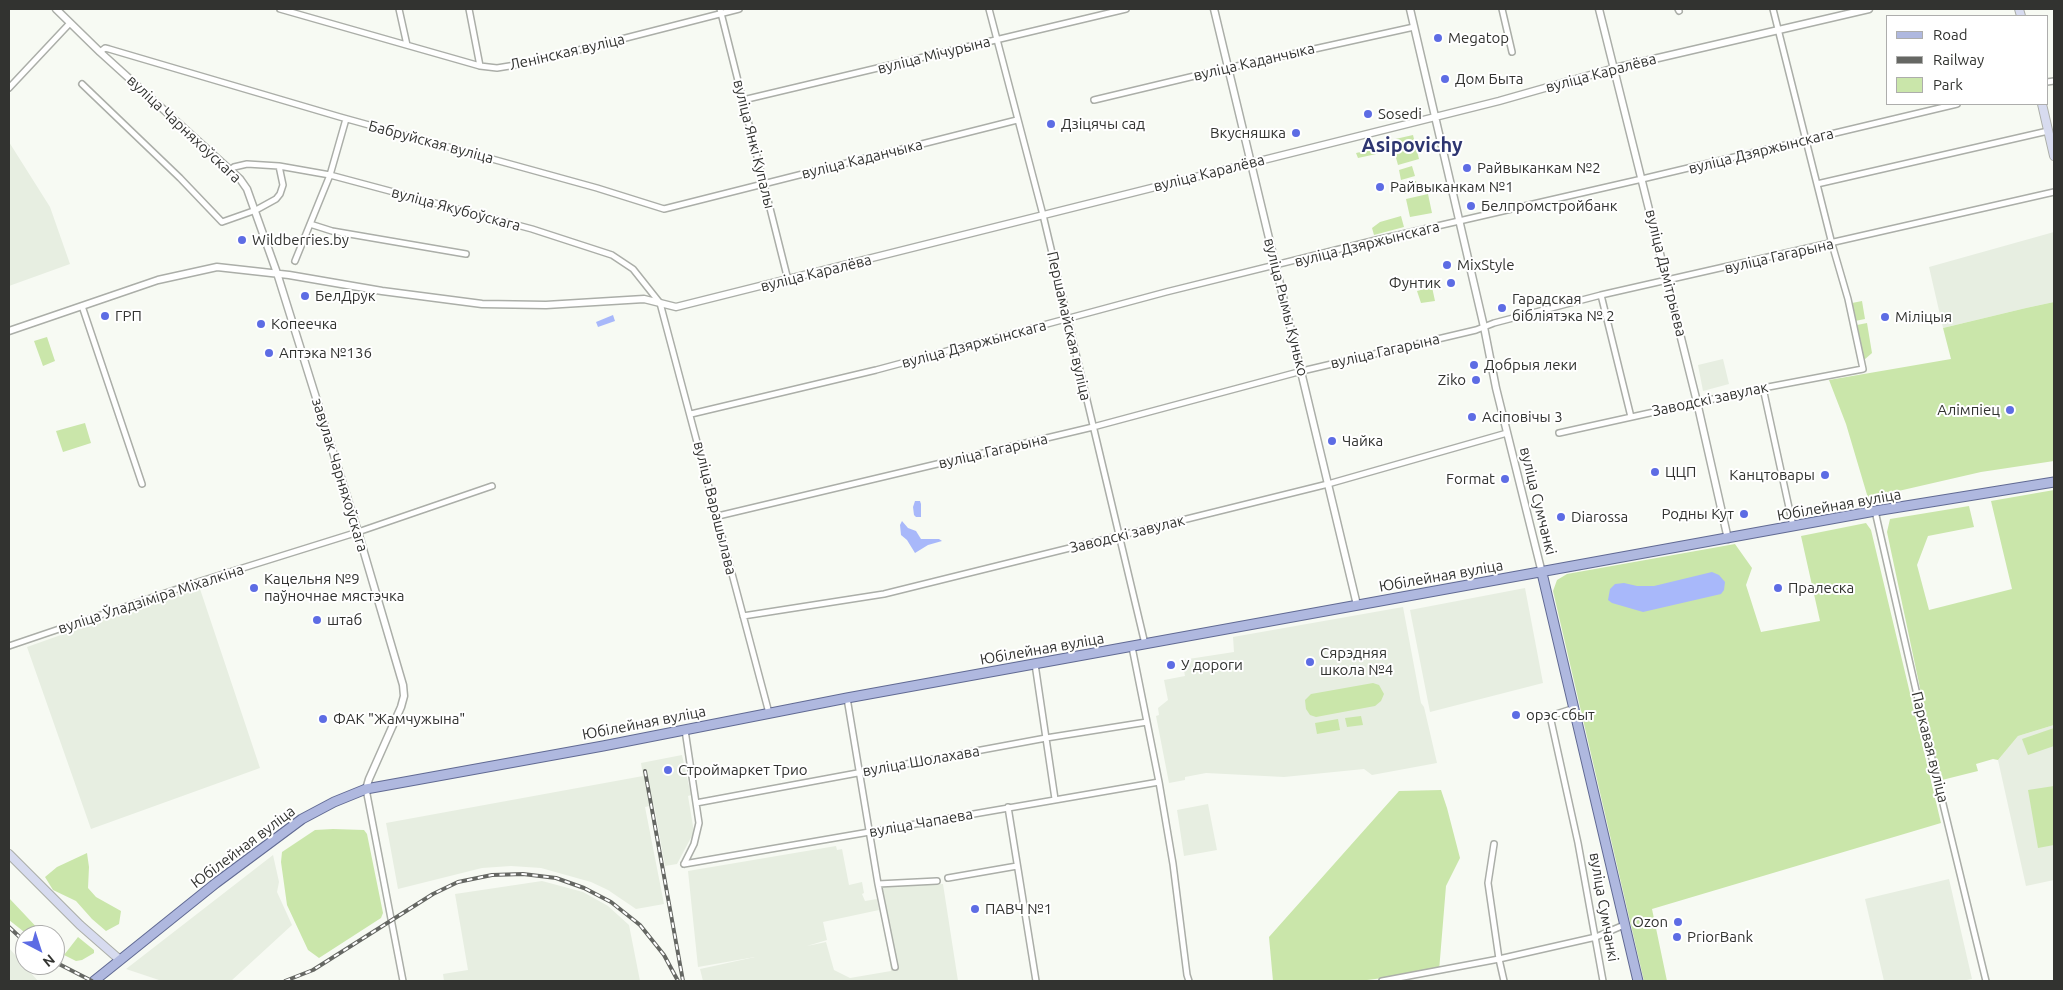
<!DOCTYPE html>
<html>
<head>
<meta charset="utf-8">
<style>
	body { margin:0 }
	#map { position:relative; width:2063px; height:990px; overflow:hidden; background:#f7faf3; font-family:Ubuntu,sans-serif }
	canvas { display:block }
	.frame { position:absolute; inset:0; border:10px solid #323330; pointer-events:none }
	.legend { position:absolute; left:1886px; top:15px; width:162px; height:90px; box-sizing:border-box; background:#fff; border:1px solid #adadac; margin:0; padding:6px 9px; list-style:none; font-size:15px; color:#323330 }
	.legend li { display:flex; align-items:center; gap:10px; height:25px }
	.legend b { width:25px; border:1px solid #adadac }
	.north { position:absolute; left:15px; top:925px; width:50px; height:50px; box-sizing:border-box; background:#fff; border:1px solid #adadac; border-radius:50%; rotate:140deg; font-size:14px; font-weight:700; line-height:20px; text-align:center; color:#323330 }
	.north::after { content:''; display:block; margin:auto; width:18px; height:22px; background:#5d6ce4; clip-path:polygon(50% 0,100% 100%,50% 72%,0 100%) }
</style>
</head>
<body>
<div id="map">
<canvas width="2063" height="990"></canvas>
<div class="frame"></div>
<ul class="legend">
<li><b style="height:6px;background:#afb8df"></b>Road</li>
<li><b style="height:6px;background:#656763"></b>Railway</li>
<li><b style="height:14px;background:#cae6aa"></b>Park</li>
</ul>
<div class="north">N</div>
</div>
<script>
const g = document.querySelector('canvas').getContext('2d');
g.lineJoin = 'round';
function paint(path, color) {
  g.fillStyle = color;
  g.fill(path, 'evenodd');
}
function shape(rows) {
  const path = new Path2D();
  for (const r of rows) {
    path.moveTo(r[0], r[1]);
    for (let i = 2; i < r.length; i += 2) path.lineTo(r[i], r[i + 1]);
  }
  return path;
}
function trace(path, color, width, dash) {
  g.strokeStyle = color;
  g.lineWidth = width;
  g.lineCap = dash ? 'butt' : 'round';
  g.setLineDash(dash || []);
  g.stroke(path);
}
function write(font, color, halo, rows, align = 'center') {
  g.font = font + ' Ubuntu,sans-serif';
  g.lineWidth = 4;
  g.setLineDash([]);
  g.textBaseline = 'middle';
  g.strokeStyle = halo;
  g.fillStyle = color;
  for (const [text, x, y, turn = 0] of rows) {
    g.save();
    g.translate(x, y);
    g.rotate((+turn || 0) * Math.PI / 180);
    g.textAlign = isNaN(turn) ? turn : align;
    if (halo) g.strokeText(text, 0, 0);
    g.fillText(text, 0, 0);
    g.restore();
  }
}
paint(shape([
	[9,142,50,207,70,264,9,286],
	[2054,232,2054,302,2026,308,1943,328,1929,267],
	[1723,359,1729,384,1703,391,1698,365],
	[199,586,260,768,91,829,27,647],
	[1525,588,1543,683,1430,712,1410,610],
	[1403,607,1421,703,1424,707,1437,763,1372,775,1364,769,1284,777,1206,773,1185,777,1185,780,1169,783,1156,716,1159,715,1158,708,1168,700,1164,680,1185,676,1182,660,1234,652,1233,637],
	[2054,725,2054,880,2026,886,1998,760,2018,736],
	[682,755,691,795,688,796,694,832,677,864,665,866,654,805,645,807,664,904,636,909,608,890,591,882,541,868,511,866,482,868,398,889,386,823,643,776,641,763],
	[1208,804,1217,850,1184,856,1177,810],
	[836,846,837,850,842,849,849,885,862,882,864,893,862,894,865,901,877,899,879,910,823,922,827,940,807,946,826,942,834,970,850,978,891,971,878,887,943,884,958,981,703,981,700,969,755,957,698,967,688,871],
	[273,855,279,882,277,892,292,925,231,981,162,981,126,969],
	[1949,879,1972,979,1962,981,1884,981,1865,899],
	[542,881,583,892,608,906,629,925,640,981,444,981,443,974,468,970,455,894],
	[9,948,38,981,9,981]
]), '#e7eee1');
paint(shape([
	[1413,135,1419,159,1398,165,1391,140],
	[1379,148,1381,153,1358,158,1356,153],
	[1412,166,1415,176,1401,180,1399,170],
	[1416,181,1418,191,1405,194,1402,184],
	[1428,194,1432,213,1410,217,1406,199],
	[1401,216,1404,227,1374,235,1372,228,1380,222],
	[1432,287,1435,301,1421,303,1417,291],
	[1862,301,1865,319,1855,321,1852,303],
	[2054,302,2054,461,1981,472,1868,498,1846,424,1829,380,1951,359,1943,328,2026,308],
	[1867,323,1872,353,1864,360,1857,325],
	[47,337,55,361,43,366,34,341],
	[85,423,91,443,63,452,56,431],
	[2054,490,2054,725,2018,736,1998,760,1993,759,1976,764,1978,771,1942,780,1931,740,1887,532,1890,519,1969,506,1974,527,1928,536,1917,565,1929,610,2012,589,1991,501],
	[1866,523,1871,530,1941,823,1652,909,1667,981,1644,981,1553,591,1557,580,1567,574,1735,544,1752,568,1746,585,1761,632,1820,621,1801,536],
	[1373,683,1379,685,1384,694,1381,701,1375,706,1316,717,1310,715,1306,709,1305,700,1311,694],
	[1361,716,1363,725,1347,727,1345,718],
	[1338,719,1340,730,1317,734,1315,723],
	[2054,728,2054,746,2028,755,2022,739],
	[2054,786,2054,845,2038,848,2028,790],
	[1441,790,1447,808,1460,858,1446,886,1439,971,1359,981,1273,981,1269,937,1399,791],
	[333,829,364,830,367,834,383,913,381,918,319,958,308,950,287,905,281,862,282,852,315,830],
	[87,853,89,867,88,888,96,897,121,911,119,924,106,931,92,919,76,901,53,890,45,877,57,867],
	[9,898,43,934,42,935,28,935,9,920],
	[78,937,94,950,94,953,82,960,76,961,64,955]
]), '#cae6aa');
paint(shape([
	[613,315,615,321,598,327,596,322],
	[915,501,920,501,921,504,921,517,916,517,914,515,913,507],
	[902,521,908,528,916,531,921,539,939,539,942,541,928,545,915,553,907,540,901,535,900,525],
	[1712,572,1719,575,1725,582,1724,590,1721,594,1643,612,1612,603,1608,600,1610,589,1615,584,1624,583,1637,586,1654,586]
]), '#a8b8fa');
const minor = shape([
	[280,9,480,66,497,68,528,63,739,9],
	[399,9,407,45],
	[469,9,480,66],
	[720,9,788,280],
	[989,9,1043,215,1145,644],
	[1502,9,1512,52],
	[1678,9,1679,11],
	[100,52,105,48,109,49,340,117,597,188,664,209,1017,120],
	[2047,82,2054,81],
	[82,84,180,178,222,222,256,210,276,199,280,194,283,185,279,166],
	[9,88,70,23],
	[743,100,1126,9],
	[1094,100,1228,68,1414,27],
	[230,170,234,167,247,164,279,166,330,175,532,229,612,255,633,269,660,303,769,713],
	[1817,184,2048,131],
	[310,224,332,231,466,254],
	[295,261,330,175,346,119],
	[1601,295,1631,417],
	[82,306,142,484],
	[1763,388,1793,526],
	[691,414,876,370,1166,292,1372,241,1642,179,1957,104],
	[1559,433,1763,388,1863,369,1848,299,1832,244,1773,9],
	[1875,511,1926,734,1986,981],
	[718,516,1093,427,1302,371,1476,330,1494,323,1601,295,2054,192],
	[743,616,884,594,1328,484,1507,433],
	[9,646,201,581,358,532,492,486],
	[1132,647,1159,782,1173,864,1187,975,1189,981],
	[1035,664,1055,799],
	[847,698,878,884,895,967],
	[1575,708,1550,716,1578,843,1603,981],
	[366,789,403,981],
	[696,803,1046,738,1147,722],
	[1008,807,1036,981],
	[684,864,1159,782],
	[684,864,694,844,699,823,685,730],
	[948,878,1017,866],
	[878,884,937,881],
	[1382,981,1499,959,1488,883,1494,844],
	[1504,981,1499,959,1596,937,1624,925]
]);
const tertiary = shape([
	[56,9,100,52,240,179,247,189,277,273,358,532,403,685,404,696,401,707,369,779,366,789],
	[1214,9,1357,605],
	[1410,9,1484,327,1496,388,1542,573],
	[1599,9,1697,402,1728,539],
	[9,331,158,280,217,267,289,275,382,291,482,304,546,305,644,299,676,307,1499,101,1615,68,1869,9]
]);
const secondary = shape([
	[2019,9,2021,16],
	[2042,104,2054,156],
	[9,854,80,925,120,960]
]);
const primary = shape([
	[1542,573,1638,981],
	[94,981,216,883,302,819,334,802,366,789,603,746,847,698,1875,511,2054,482]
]);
trace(minor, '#abaea8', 8);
trace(tertiary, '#abaea8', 9);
trace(secondary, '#abaea8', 10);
trace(primary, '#616a93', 11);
trace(minor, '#fff', 5);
trace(tertiary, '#fff', 6);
trace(secondary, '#d7dbef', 8);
trace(primary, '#afb8df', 9);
const rail = shape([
	[645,771,683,981],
	[9,927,25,942],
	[55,962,92,981],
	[285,981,313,970,433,894,458,882,492,875,523,874,556,878,584,888,611,902,640,925,664,955,678,981]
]);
trace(rail, '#656763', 4);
trace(rail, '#fff', 2, [5.5]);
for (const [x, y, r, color] of [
	[1438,38,5,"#5d6ce4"],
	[1445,79,5,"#5d6ce4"],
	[1368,114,5,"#5d6ce4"],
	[1051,124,5,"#5d6ce4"],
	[1296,133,5,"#5d6ce4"],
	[1467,168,5,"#5d6ce4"],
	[1380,187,5,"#5d6ce4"],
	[1471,206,5,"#5d6ce4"],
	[242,240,5,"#5d6ce4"],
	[1447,265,5,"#5d6ce4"],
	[1451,283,5,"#5d6ce4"],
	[305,296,5,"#5d6ce4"],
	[1502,308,5,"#5d6ce4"],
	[105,316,5,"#5d6ce4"],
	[1885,317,5,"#5d6ce4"],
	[261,324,5,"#5d6ce4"],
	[269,353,5,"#5d6ce4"],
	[1474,365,5,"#5d6ce4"],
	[1476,380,5,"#5d6ce4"],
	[2010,410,5,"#5d6ce4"],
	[1472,417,5,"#5d6ce4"],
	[1332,441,5,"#5d6ce4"],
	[1655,472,5,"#5d6ce4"],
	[1825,475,5,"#5d6ce4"],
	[1505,479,5,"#5d6ce4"],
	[1744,514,5,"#5d6ce4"],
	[1561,517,5,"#5d6ce4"],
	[254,588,5,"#5d6ce4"],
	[1778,588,5,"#5d6ce4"],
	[317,620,5,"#5d6ce4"],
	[1310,662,5,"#5d6ce4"],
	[1171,665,5,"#5d6ce4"],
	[1516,715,5,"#5d6ce4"],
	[323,719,5,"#5d6ce4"],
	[668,770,5,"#5d6ce4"],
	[975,909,5,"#5d6ce4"],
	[1678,922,5,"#5d6ce4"],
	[1677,937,5,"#5d6ce4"]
]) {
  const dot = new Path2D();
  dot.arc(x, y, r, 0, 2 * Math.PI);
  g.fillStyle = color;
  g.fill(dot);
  trace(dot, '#fff', 2);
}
write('15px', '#323330', '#fff', [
	["Megatop",1448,38],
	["Дом Быта",1455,79],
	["Sosedi",1378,114],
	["Дзіцячы сад",1061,124],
	["Вкусняшка",1286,133,"right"],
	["Райвыканкам №2",1477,168],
	["Райвыканкам №1",1390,187],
	["Белпромстройбанк",1481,206],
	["Wildberries.by",252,240],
	["MixStyle",1457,265],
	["Фунтик",1441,283,"right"],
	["БелДрук",315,296],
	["Гарадская",1512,299],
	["бібліятэка № 2",1512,316],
	["ГРП",115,316],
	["Міліцыя",1895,317],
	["Копеечка",271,324],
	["Аптэка №136",279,353],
	["Добрыя леки",1484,365],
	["Ziko",1466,380,"right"],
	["Алімпіец",2000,410,"right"],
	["Асіповічы 3",1482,417],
	["Чайка",1342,441],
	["ЦЦП",1665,472],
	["Канцтовары",1815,475,"right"],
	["Format",1495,479,"right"],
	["Родны Кут",1734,514,"right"],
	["Diarossa",1571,517],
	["Кацельня №9",264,579],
	["паўночнае мястэчка",264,596],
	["Пралеска",1788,588],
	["штаб",327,620],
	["Сярэдняя",1320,653],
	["школа №4",1320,670],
	["У дороги",1181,665],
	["орэс сбыт",1526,715],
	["ФАК \"Жамчужына\"",333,719],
	["Строймаркет Трио",678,770],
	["ПАВЧ №1",985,909],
	["Ozon",1668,922,"right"],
	["PriorBank",1687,937]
], 'left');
write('15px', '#323330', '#fff', [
	["Ленінская вуліца",567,52,-13],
	["вуліца Мічурына",934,55,-14],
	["вуліца Каданчыка",1254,62,-13],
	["вуліца Каралёва",1601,73,-15],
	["вуліца Чарняхоўскага",184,129,43],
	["Бабруйская вуліца",431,142,15],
	["вуліца Янкі Купалы",754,144,76],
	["вуліца Дзяржынскага",1761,151,-14],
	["вуліца Каданчыка",862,159,-14],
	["вуліца Каралёва",1209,173,-14],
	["вуліца Якубоўскага",456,209,15],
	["вуліца Дзяржынскага",1367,244,-14],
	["вуліца Гагарына",1779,256,-13],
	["вуліца Каралёва",816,273,-14],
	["вуліца Дзмітрыева",1666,273,76],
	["вуліца Рымы Кунько",1286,307,76],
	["Першамайская вуліца",1069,326,77],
	["вуліца Дзяржынскага",974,344,-15],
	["вуліца Гагарына",1385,351,-13],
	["Заводскі завулак",1710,399,-12],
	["вуліца Гагарына",993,451,-13],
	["завулак Чарняхоўскага",340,475,73],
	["вуліца Сумчанкі",1538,501,76],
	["Юбілейная вуліца",1839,505,-10],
	["вуліца Варашылава",715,508,76],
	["Заводскі завулак",1127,534,-14],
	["Юбілейная вуліца",1441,576,-10],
	["вуліца Ўладзіміра Міхалкіна",151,599,-18],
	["Юбілейная вуліца",1042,649,-10],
	["Юбілейная вуліца",644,723,-11],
	["Паркавая вуліца",1930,747,76],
	["вуліца Шолахава",921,761,-10],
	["вуліца Чапаева",921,823,-10],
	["Юбілейная вуліца",243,847,-37],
	["вуліца Сумчанкі",1604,907,80]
]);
write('bold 20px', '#2e3671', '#fff', [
	["Asipovichy",1412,145]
]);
</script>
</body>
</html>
